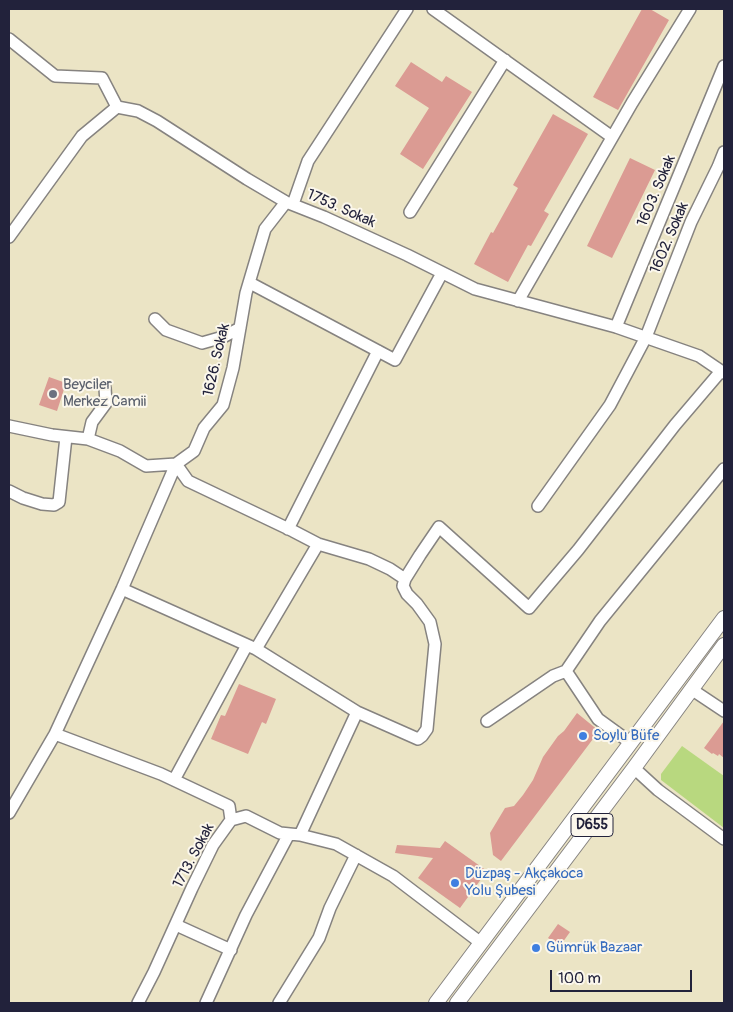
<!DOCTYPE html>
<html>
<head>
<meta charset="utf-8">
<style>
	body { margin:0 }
	#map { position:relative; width:733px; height:1012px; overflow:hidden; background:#ebe4c5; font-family:Pangolin,sans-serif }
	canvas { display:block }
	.frame { position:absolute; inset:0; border:10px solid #22223b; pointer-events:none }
	.scale { position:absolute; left:550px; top:970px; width:142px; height:22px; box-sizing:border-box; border:2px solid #22223b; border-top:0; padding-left:6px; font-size:15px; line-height:18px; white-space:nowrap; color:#22223b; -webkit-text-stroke:4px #fbf7ec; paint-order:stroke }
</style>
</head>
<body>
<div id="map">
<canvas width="733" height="1012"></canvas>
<div class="frame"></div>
<div class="scale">100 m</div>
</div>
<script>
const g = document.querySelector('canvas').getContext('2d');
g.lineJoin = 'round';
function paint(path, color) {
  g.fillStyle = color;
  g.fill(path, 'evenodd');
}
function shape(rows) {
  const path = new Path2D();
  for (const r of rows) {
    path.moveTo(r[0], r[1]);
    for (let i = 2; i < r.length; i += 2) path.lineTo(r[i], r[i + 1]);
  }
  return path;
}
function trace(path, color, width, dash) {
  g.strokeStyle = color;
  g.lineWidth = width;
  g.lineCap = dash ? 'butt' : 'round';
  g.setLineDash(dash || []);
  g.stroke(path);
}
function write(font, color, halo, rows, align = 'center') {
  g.font = font + ' Pangolin,sans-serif';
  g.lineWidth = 4;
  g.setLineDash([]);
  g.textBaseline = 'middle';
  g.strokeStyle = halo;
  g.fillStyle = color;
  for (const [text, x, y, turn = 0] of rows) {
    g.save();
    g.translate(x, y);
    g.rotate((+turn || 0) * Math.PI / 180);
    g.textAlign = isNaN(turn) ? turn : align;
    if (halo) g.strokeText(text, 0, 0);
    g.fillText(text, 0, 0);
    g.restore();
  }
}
paint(shape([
	[682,746,724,776,724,828,661,780,661,774]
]), '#b8d87f');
paint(shape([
	[642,9,650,9,669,20,618,110,593,97],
	[411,62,442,82,446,76,472,92,423,169,400,154,429,108,395,86],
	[553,114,588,134,544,211,549,214,531,246,528,245,508,282,474,264,491,232,493,233,518,188,513,185],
	[630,158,655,170,612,258,587,246],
	[49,377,66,383,57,411,39,405],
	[239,684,276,699,266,724,262,722,248,754,211,739,221,715,225,716],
	[577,713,599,731,501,861,493,855,490,833,505,808,514,806,523,795,533,780,543,757,558,736,564,731],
	[724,721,724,758,719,754,718,756,713,753,712,754,704,748],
	[445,841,487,871,460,908,418,878,433,858,395,853,397,845,440,848],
	[558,924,570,932,560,946,548,938]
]), '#db9b93');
const minor = shape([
	[433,9,612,137],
	[9,39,55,76,102,78,117,107],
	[293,204,308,161,407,9],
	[410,212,505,60],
	[9,237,82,136,117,107,138,111,157,121,247,179,286,202,324,217,407,255,475,289,616,327,699,356,724,373],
	[250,283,395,360,442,273],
	[518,301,632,103,690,9],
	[155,319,166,330,202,343,223,337,240,328],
	[616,327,724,66],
	[9,426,52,435,88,439,120,451,146,466,176,464,194,451,204,428,223,405,233,368,246,293,265,229,286,202],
	[88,439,92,422,106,403,105,388],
	[176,464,188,481,293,531,318,544,369,559,390,569,405,579],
	[9,491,23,498,42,504,54,505,59,502,66,437],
	[538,506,610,405,646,337,691,222,718,167,724,152],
	[288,529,378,351],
	[122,589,256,649,357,712,418,739,422,736,427,729,435,644,430,622,417,604,407,594,403,586,405,579,420,555,439,527,529,608,544,590,578,550,675,425,721,371],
	[256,649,318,544],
	[691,689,724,711],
	[487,721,553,676,566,671],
	[55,734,161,774,229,806,231,820],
	[631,743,598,719,566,671,600,621,724,469],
	[634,768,658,790,724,839],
	[174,780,247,645],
	[9,813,55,734,122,589,176,464],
	[300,835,357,712],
	[176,925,231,950],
	[138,1003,154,972,192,888,213,845,231,820,246,816,280,833,300,835,336,844,393,876,481,943],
	[206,1003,246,915,289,834],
	[279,1003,319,938,330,908,356,855]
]);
const major = shape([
	[436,1003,724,618],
	[457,1003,634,768,724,645]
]);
trace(minor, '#868380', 14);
trace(major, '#868380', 16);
trace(minor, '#fff', 11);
trace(major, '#fff', 14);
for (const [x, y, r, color] of [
	[53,394,5,"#6b7280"],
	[583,736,5,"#3f7fe0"],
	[455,883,5,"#3f7fe0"],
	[536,948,5,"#3f7fe0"]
]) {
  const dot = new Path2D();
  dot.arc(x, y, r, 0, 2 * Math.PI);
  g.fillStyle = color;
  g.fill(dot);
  trace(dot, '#fbf7ec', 2);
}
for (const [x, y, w] of [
	[592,825,42]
]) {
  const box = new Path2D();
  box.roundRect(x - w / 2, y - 11.5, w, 23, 4);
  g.fillStyle = '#fbf7ec';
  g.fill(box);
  trace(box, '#22223b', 1);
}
write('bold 14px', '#22223b', null, [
	["D655",592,825]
]);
write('15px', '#22223b', '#fbf7ec', [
	["1603. Sokak",657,191,-67],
	["1753. Sokak",341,209,24],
	["1602. Sokak",670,238,-67],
	["1626. Sokak",217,360,-77],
	["1713. Sokak",194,856,-62]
]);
write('15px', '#5b616d', '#fbf7ec', [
	["Beyciler",63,385],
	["Merkez Camii",63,402]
], 'left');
write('15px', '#366cbe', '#fbf7ec', [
	["Soylu Büfe",593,736],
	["Düzpaş - Akçakoca",465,874],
	["Yolu Şubesi",465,891],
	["Gümrük Bazaar",546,948]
], 'left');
</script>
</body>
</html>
